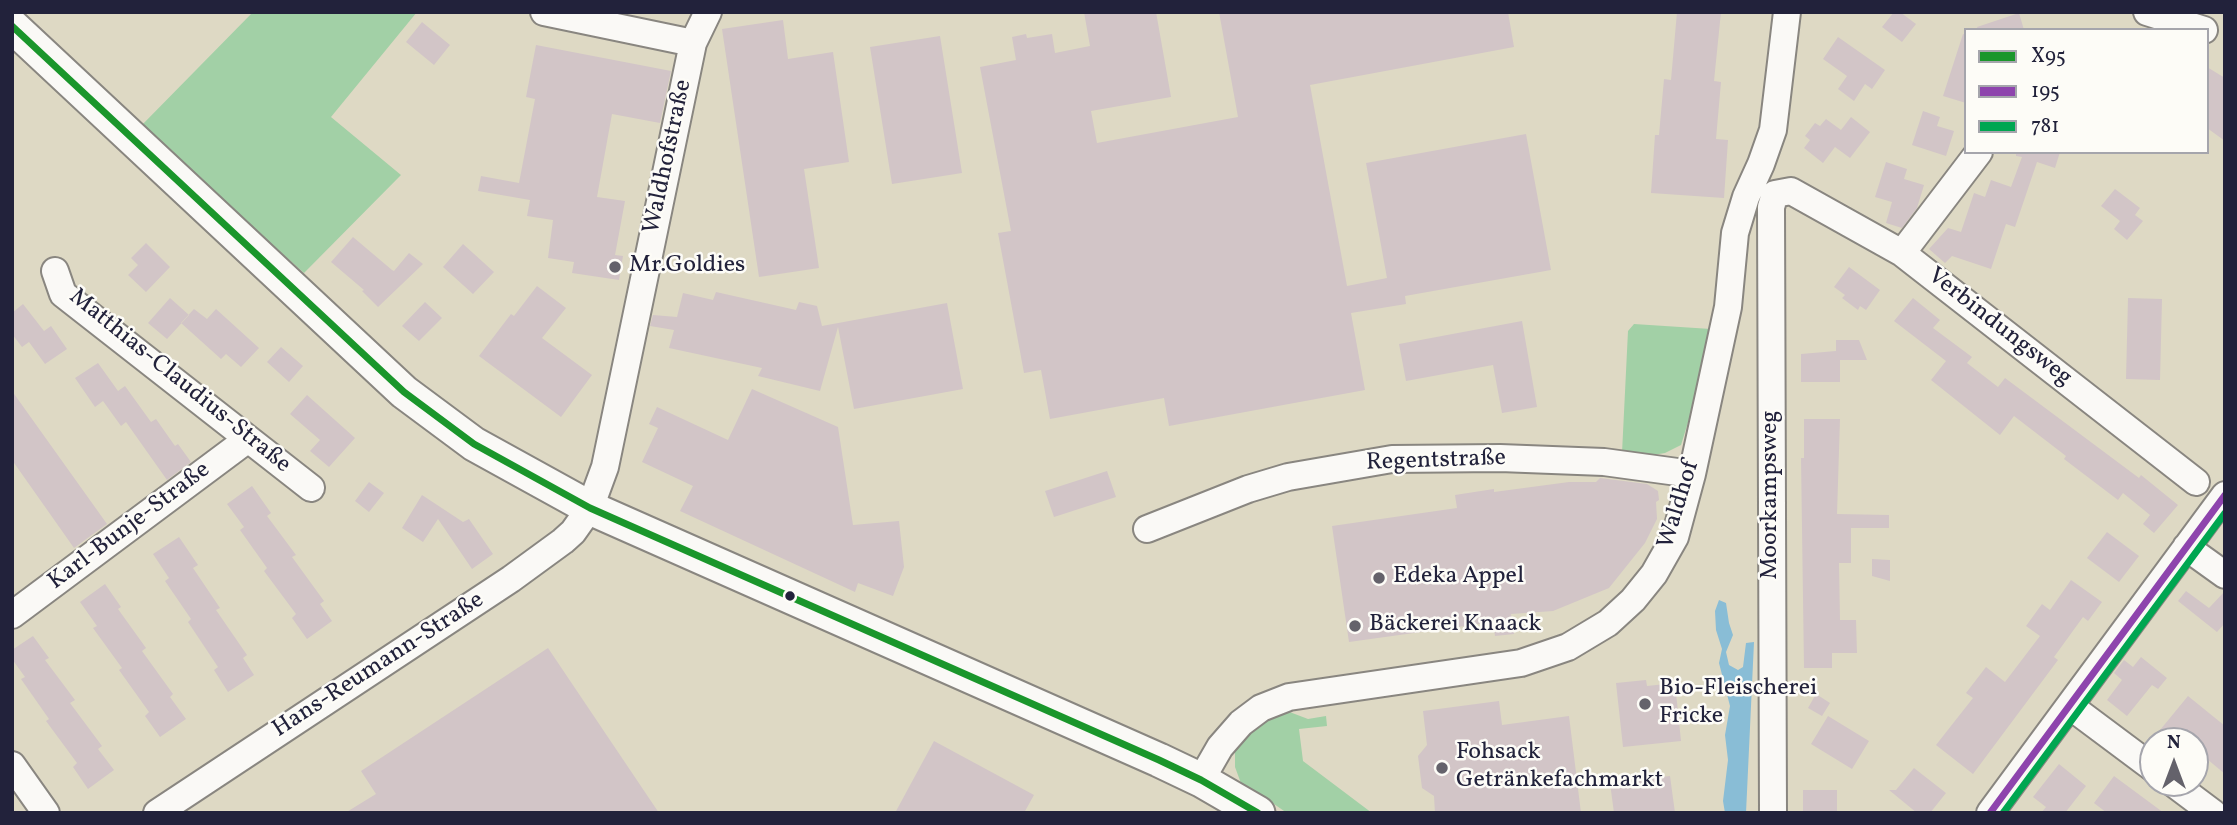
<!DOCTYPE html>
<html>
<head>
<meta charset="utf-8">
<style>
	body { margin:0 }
	#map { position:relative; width:2237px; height:825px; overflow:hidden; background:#ded9c4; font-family:Vollkorn,serif }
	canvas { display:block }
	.frame { position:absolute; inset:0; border:14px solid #22223b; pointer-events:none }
	.legend { position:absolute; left:1964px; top:28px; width:245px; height:126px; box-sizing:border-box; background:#fdfcf7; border:2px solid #a5a5ac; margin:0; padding:9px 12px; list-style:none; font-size:21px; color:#22223b }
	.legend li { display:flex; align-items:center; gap:14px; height:35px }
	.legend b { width:35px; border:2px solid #a5a5ac }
	.north { position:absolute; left:2139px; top:727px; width:70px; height:70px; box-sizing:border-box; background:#fdfcf7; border:2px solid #a5a5ac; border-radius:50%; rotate:0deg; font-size:19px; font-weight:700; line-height:28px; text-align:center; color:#22223b }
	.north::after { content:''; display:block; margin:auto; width:24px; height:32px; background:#64626b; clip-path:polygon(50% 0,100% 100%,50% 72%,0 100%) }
</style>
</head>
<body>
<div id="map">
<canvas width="2237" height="825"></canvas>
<div class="frame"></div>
<ul class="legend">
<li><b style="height:9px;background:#1a962b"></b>X95</li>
<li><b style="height:9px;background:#8e44ad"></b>195</li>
<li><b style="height:9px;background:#00a651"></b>781</li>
</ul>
<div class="north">N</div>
</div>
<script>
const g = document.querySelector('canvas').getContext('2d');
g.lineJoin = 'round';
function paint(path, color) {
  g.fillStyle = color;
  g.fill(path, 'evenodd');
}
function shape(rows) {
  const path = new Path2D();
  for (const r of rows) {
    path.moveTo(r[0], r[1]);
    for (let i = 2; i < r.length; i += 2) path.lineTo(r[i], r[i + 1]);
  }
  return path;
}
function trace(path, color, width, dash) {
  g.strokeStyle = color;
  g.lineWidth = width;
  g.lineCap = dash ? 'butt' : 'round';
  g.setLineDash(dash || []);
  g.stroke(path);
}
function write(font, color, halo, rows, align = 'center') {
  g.font = font + ' Vollkorn,serif';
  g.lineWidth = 5;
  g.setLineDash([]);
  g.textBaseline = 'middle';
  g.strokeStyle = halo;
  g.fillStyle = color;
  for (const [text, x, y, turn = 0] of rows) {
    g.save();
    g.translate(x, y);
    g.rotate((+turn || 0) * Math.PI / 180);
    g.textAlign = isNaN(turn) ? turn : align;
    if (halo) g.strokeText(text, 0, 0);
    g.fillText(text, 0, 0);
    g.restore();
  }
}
paint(shape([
	[253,12,417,12,331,117,401,175,304,273,140,127],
	[1634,324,1711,329,1702,377,1681,445,1665,453,1647,456,1622,453,1628,331],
	[1287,711,1308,719,1326,716,1327,726,1299,729,1303,761,1372,813,1287,813,1258,793,1242,786,1235,767,1235,751,1246,734,1270,718]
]), '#a2d0a6');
paint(shape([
	[1719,600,1726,603,1729,623,1733,635,1726,652,1729,665,1738,670,1743,667,1746,643,1754,642,1746,813,1725,813,1723,801,1728,760,1725,735,1730,706,1719,663,1722,649,1716,630,1715,611]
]), '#89bdd6');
paint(shape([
	[1084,12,1156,12,1171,97,1091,111,1097,143,1238,117,1219,12,1508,12,1514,47,1310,85,1347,286,1387,278,1366,163,1526,134,1551,270,1405,296,1406,304,1351,313,1365,390,1169,426,1164,398,1050,419,1041,370,1024,373,998,233,1011,231,980,67,1016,60,1012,37,1026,34,1027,38,1052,34,1055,53,1090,46],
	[1677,12,1721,12,1714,81,1721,82,1716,139,1728,140,1724,198,1651,193,1655,135,1659,135,1664,79,1671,80],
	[1894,12,1900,12,1916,24,1902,42,1882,27],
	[2019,13,2024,30,1978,30,1977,27],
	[783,20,788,59,833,52,849,162,804,169,819,268,759,277,722,29],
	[422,22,450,45,434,65,406,42],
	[1963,34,1966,35,1966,103,1943,96],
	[940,36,962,173,892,184,870,47],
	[1838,37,1885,70,1872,89,1865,84,1854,101,1838,89,1847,76,1823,59],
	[536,45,671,71,660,123,612,114,597,197,625,201,615,255,623,256,619,280,572,273,574,262,548,258,553,220,527,216,530,200,478,191,481,176,519,183,535,99,526,97],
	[2207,67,2225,78,2225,141,2207,128],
	[1923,111,1940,117,1937,126,1954,131,1946,156,1912,145],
	[1851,117,1870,132,1850,158,1835,147,1823,163,1804,148,1810,140,1805,136,1815,123,1820,126,1826,119,1841,130],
	[2016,152,2060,152,2055,168,2037,162,2015,227,2006,224,1991,269,1952,256,1945,263,1929,249,1948,228,1961,232,1974,193,1985,197,1991,180,2011,187,2022,157,2016,156],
	[1886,162,1907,169,1904,179,1924,185,1917,208,1902,228,1886,223,1892,202,1875,197],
	[2115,189,2140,208,2135,215,2143,221,2127,240,2114,229,2120,221,2101,206],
	[353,237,392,270,394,271,409,253,423,264,378,307,362,291,364,290,331,262],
	[146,243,170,267,146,292,128,275,138,265,131,258],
	[463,244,494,272,473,294,443,267],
	[1849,267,1880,290,1866,310,1860,306,1858,310,1842,298,1845,295,1834,287],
	[537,286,566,308,542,338,592,375,561,417,479,356,511,314,514,316],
	[716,292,796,310,799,302,817,306,822,326,947,303,963,389,854,409,838,327,820,391,758,376,762,368,669,348,674,330,650,326,653,315,677,317,683,293,713,300],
	[170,298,189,315,167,339,148,323],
	[1913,298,1940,320,1933,328,1972,357,1967,363,1998,387,2005,378,2139,478,2141,475,2178,505,2154,533,2143,524,2150,515,2123,493,2118,500,2064,459,2066,456,2014,416,2000,435,1931,380,1946,361,1894,321],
	[2128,298,2162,299,2160,380,2126,379],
	[425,302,442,318,419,341,402,326],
	[23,304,44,331,51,326,67,349,45,364,29,342,22,347,12,334,12,313],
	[194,309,207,319,216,309,259,348,241,367,226,354,221,359,181,323],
	[1522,321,1537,407,1502,413,1493,365,1406,381,1399,344],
	[1836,340,1859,340,1867,360,1840,360,1840,382,1801,382,1801,354,1836,351],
	[281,347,303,366,289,382,267,362],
	[98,363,118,391,125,386,151,422,156,419,175,446,178,444,191,462,167,480,126,422,121,426,103,401,95,407,75,378],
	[752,389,838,427,853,525,899,521,904,567,893,596,858,583,855,592,680,511,693,486,642,462,658,428,649,424,657,407,728,440],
	[12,391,107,524,74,548,12,460],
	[307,395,355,438,329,467,310,451,320,440,290,414],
	[1804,419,1840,419,1837,514,1889,515,1889,528,1851,528,1851,563,1839,563,1840,620,1856,620,1857,653,1832,653,1832,668,1804,668,1801,458,1804,458],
	[1107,471,1116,497,1054,517,1045,491],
	[1600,478,1647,484,1658,491,1659,500,1656,502,1657,519,1645,543,1609,588,1553,611,1511,614,1514,634,1495,636,1493,622,1349,642,1332,526,1457,508,1455,495,1494,489,1494,492,1569,482,1596,482],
	[369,482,384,493,369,512,355,501],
	[252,486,271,513,267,516,296,555,292,557,324,601,320,604,332,621,307,639,292,618,296,614,264,571,267,568,240,530,244,527,227,504],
	[422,495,463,522,469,519,493,554,472,569,438,519,423,542,402,528],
	[2107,532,2139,556,2119,582,2087,558],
	[179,537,198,565,193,568,220,608,216,610,247,655,243,658,254,675,228,692,214,670,218,667,188,622,191,619,165,581,169,578,153,554],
	[1872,559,1890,560,1890,581,1872,576],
	[2071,580,2102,602,2088,621,2083,617,2054,657,2058,660,1973,774,1936,745,1973,698,1966,693,1986,667,2005,682,2040,636,2026,626,2042,604,2050,610],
	[105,584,121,607,118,609,146,648,142,651,173,694,170,697,186,719,160,737,145,716,149,712,119,670,122,668,93,628,97,626,80,602],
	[2186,591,2209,608,2225,591,2225,623,2217,632,2178,601],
	[33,636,49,658,45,660,75,700,70,703,102,746,98,749,114,770,88,789,73,767,77,763,46,721,49,719,21,679,25,677,12,659,12,650],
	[548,648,659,813,345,813,376,794,361,771],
	[2141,657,2167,678,2158,689,2152,685,2127,716,2107,700,2122,680,2114,673,2124,660,2133,667],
	[1646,680,1647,686,1675,683,1681,741,1623,747,1616,683],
	[1816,694,1830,703,1822,716,1808,708],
	[2188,696,2225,726,2225,774,2195,749,2195,741,2151,741],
	[1499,701,1502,725,1569,716,1581,813,1435,813,1434,796,1422,788,1418,756,1427,745,1423,711],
	[1828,716,1869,741,1852,769,1811,744],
	[934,741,1034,795,1024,813,895,813],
	[2059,764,2086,786,2065,813,2041,813,2046,807,2033,797],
	[1914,768,1946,793,1930,813,1917,813,1889,790,1896,790],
	[1670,776,1675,813,1614,813,1610,783],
	[2114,776,2164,813,2107,813,2094,803],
	[1803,790,1837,790,1837,813,1803,813]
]), '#d2c5c7');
const minor = shape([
	[544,12,693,43],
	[2147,12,2204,30],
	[1902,253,1979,152],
	[55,271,63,294,311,488],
	[1147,529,1248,489,1288,477,1392,459,1500,458,1604,462,1692,474],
	[2186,547,2225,575],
	[12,615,248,439],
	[2070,706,2153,768],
	[12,765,46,813],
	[1201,780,1220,747,1241,723,1261,708,1289,697,1521,663,1568,647,1608,623,1633,600,1654,574,1675,537,1692,474,1728,307,1735,233,1746,197,1761,164,1773,130,1787,12],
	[2173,783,2213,813],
	[157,813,511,579,563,541,573,532,590,508,605,467,693,43,708,12],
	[1773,813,1771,207,1775,194,1791,191,1902,253,2196,482],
	[1990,813,2225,495]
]);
const major = shape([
	[12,26,404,392,474,444,590,508,1159,760,1201,780,1258,813]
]);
trace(minor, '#898680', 30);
trace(major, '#898680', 37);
trace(minor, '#faf9f6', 26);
trace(major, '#faf9f6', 33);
trace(shape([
	[12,26,404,392,474,444,590,508,1159,760,1201,780,1258,813]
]), '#1a962b', 7);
trace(shape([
	[1990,813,2225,495]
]), '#8e44ad', 7);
trace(shape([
	[2003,813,2225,513]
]), '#00a651', 7);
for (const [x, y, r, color] of [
	[615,267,7,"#64626b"],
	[1379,578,7,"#64626b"],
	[790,596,6,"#22223b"],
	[1355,626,7,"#64626b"],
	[1645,704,7,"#64626b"],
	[1442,768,7,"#64626b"]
]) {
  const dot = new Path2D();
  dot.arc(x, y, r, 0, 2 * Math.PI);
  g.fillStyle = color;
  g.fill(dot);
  trace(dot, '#fdfcf7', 2.5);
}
write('24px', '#22223b', '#fdfcf7', [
	["Waldhofstraße",669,157,-78],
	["Verbindungsweg",1999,328,38],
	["Matthias-Claudius-Straße",179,382,39],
	["Regentstraße",1436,462,-2],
	["Moorkampsweg",1772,495,-90],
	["Waldhof",1680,505,-73],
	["Karl-Bunje-Straße",130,527,-37],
	["Hans-Reumann-Straße",379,666,-33]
]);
write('24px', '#22223b', '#fdfcf7', [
	["Mr.Goldies",629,267],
	["Edeka Appel",1393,578],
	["Bäckerei Knaack",1369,626],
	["Bio-Fleischerei",1659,690],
	["Fricke",1659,718],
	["Fohsack",1456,754],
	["Getränkefachmarkt",1456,782]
], 'left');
</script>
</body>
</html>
